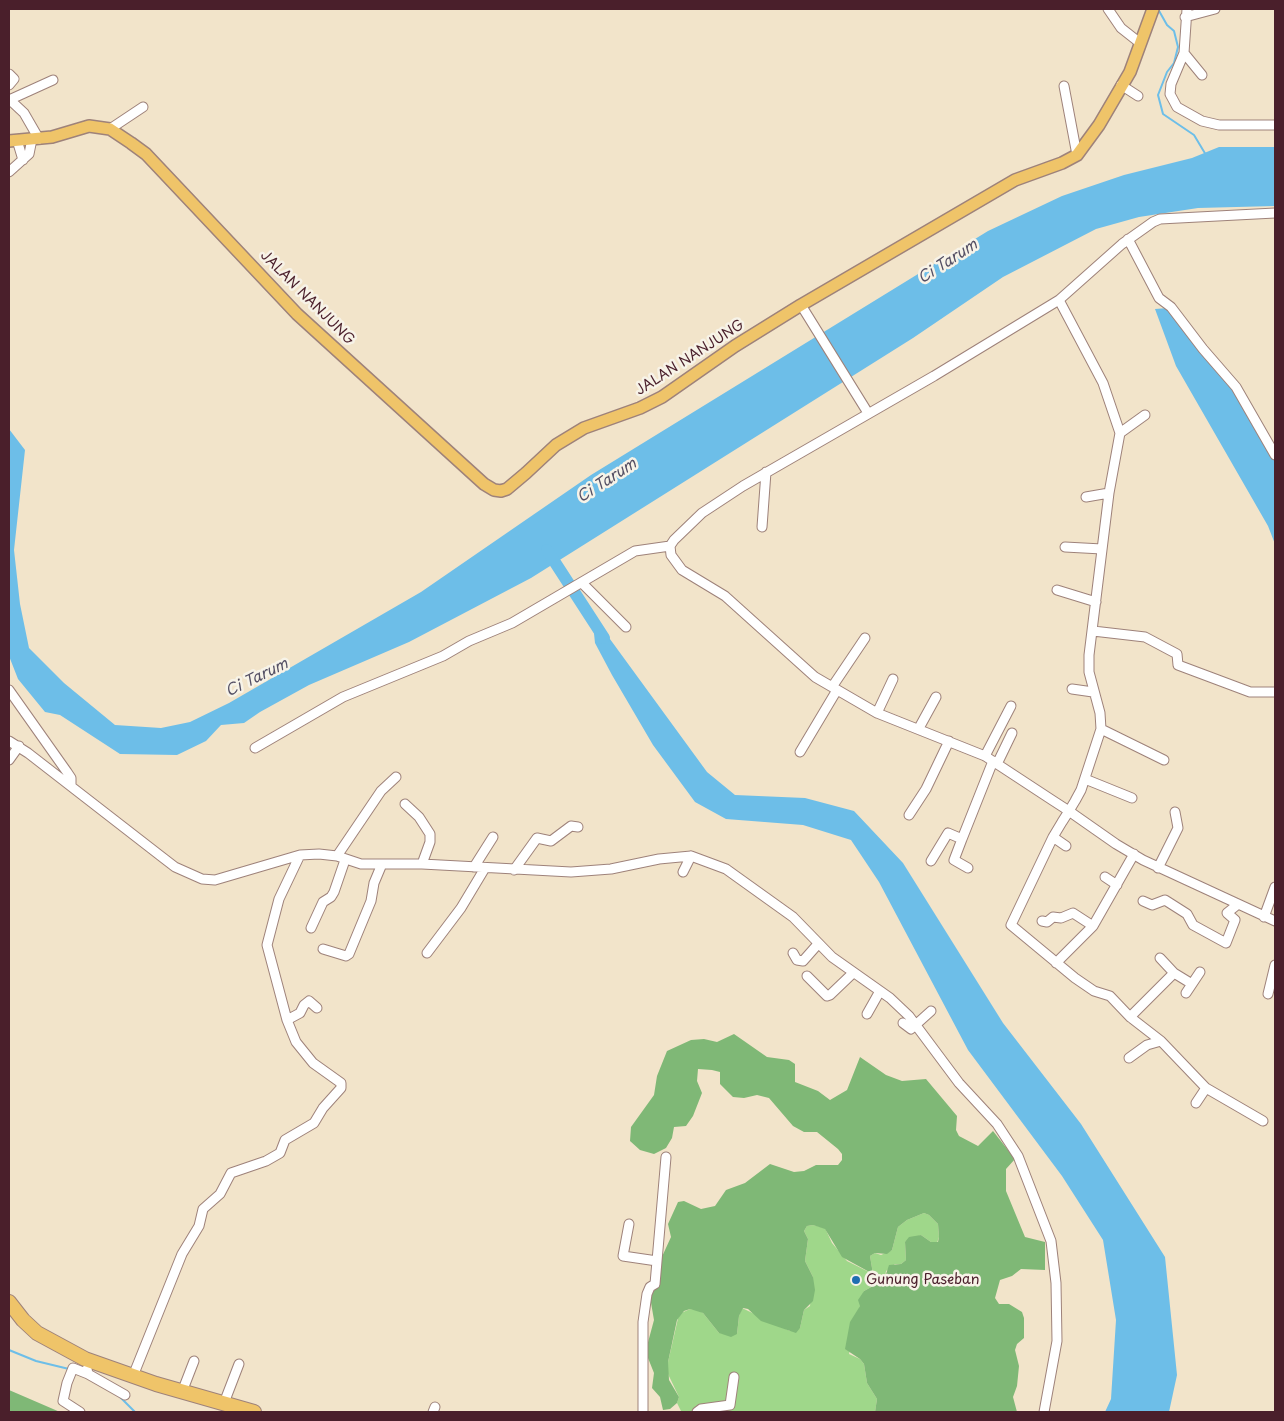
<!DOCTYPE html>
<html>
<head>
<meta charset="utf-8">
<style>
	body { margin:0 }
	#map { position:relative; width:1284px; height:1421px; overflow:hidden; background:#f2e4ca; font-family:"Playpen Sans",sans-serif }
	canvas { display:block }
	.frame { position:absolute; inset:0; border:10px solid #4a1f2b; pointer-events:none }
</style>
</head>
<body>
<div id="map">
<canvas width="1284" height="1421"></canvas>
<div class="frame"></div>
</div>
<script>
const g = document.querySelector('canvas').getContext('2d');
g.lineJoin = 'round';
function paint(path, color) {
  g.fillStyle = color;
  g.fill(path, 'evenodd');
}
function shape(rows) {
  const path = new Path2D();
  for (const r of rows) {
    path.moveTo(r[0], r[1]);
    for (let i = 2; i < r.length; i += 2) path.lineTo(r[i], r[i + 1]);
  }
  return path;
}
function trace(path, color, width, dash) {
  g.strokeStyle = color;
  g.lineWidth = width;
  g.lineCap = dash ? 'butt' : 'round';
  g.setLineDash(dash || []);
  g.stroke(path);
}
function write(font, color, halo, rows, align = 'center') {
  g.font = font + ' "Playpen Sans",sans-serif';
  g.lineWidth = 5;
  g.setLineDash([]);
  g.textBaseline = 'middle';
  g.strokeStyle = halo;
  g.fillStyle = color;
  for (const [text, x, y, turn = 0] of rows) {
    g.save();
    g.translate(x, y);
    g.rotate((+turn || 0) * Math.PI / 180);
    g.textAlign = isNaN(turn) ? turn : align;
    if (halo) g.strokeText(text, 0, 0);
    g.fillText(text, 0, 0);
    g.restore();
  }
}
paint(shape([
	[924,1213,929,1215,938,1224,939,1237,937,1243,931,1242,921,1235,905,1242,906,1260,901,1264,895,1264,886,1271,885,1277,876,1280,873,1286,864,1291,860,1306,849,1354,860,1359,864,1364,867,1383,877,1399,875,1412,681,1411,677,1403,679,1397,668,1374,668,1362,679,1314,690,1309,698,1310,703,1313,719,1333,737,1334,739,1316,742,1308,790,1331,800,1328,804,1310,810,1306,813,1277,805,1261,808,1239,804,1231,807,1226,813,1225,825,1228,832,1243,847,1261,873,1274,870,1256,875,1253,881,1255,892,1250,898,1227,907,1220]
]), '#9fd78a');
paint(shape([
	[734,1034,767,1057,789,1060,795,1064,795,1082,818,1091,830,1100,847,1090,860,1057,886,1075,902,1081,926,1079,957,1116,956,1130,959,1136,978,1146,993,1131,1015,1159,1006,1169,1006,1191,1025,1237,1045,1242,1045,1270,1021,1269,1012,1276,1000,1280,995,1298,999,1304,1009,1304,1022,1312,1024,1318,1024,1338,1017,1344,1015,1350,1019,1366,1017,1386,1013,1397,1017,1412,875,1412,877,1399,867,1383,864,1364,860,1359,845,1349,850,1322,860,1306,858,1300,864,1291,873,1286,876,1280,885,1277,889,1265,901,1264,906,1260,905,1242,909,1237,921,1235,931,1242,938,1242,939,1237,938,1224,929,1215,924,1213,907,1220,898,1227,892,1250,887,1254,875,1253,870,1256,873,1274,842,1257,825,1229,813,1225,807,1226,804,1231,808,1239,805,1261,813,1277,815,1290,813,1301,804,1310,800,1328,796,1333,761,1321,748,1309,743,1308,739,1316,737,1334,731,1337,719,1333,703,1313,690,1309,684,1311,677,1320,668,1362,669,1380,679,1397,677,1403,670,1409,663,1410,660,1397,652,1388,654,1373,648,1358,647,1346,654,1320,650,1297,658,1284,660,1261,671,1237,668,1224,678,1202,684,1201,701,1209,715,1206,726,1190,745,1183,770,1164,794,1172,804,1171,816,1165,838,1165,842,1160,842,1154,838,1149,817,1132,804,1132,793,1126,769,1098,757,1095,744,1098,733,1097,720,1084,720,1072,712,1070,698,1069,697,1081,702,1093,693,1116,686,1126,674,1127,672,1138,666,1148,654,1154,640,1150,630,1141,631,1127,654,1095,657,1076,667,1051,691,1040,704,1039,717,1042],
	[9,1390,60,1412,9,1412]
]), '#7fb876');
paint(shape([
	[1219,147,1275,147,1275,206,1198,208,1139,217,1096,229,1003,277,913,338,531,578,409,642,309,685,260,712,244,723,221,725,206,741,177,755,120,754,60,715,45,712,18,679,9,656,9,429,25,450,14,550,20,604,29,648,64,683,115,725,161,728,190,722,229,703,421,592,591,475,988,231,1062,196,1124,175,1192,158],
	[1168,308,1200,353,1223,376,1239,399,1275,460,1275,544,1268,526,1176,366,1155,309],
	[593,624,599,624,707,772,735,795,805,798,854,811,903,863,1003,1023,1081,1124,1165,1257,1177,1375,1169,1412,1105,1412,1111,1399,1116,1320,1103,1240,1062,1176,968,1050,879,882,851,840,803,825,726,819,695,802,653,745,612,675,595,643]
]), '#6dbee8');
trace(shape([
	[1158,9,1167,25,1174,31,1178,47,1174,63,1167,72,1158,95,1163,114,1194,135,1206,155],
	[9,1350,36,1361,69,1369],
	[119,1396,135,1412]
]), '#6dbee8', 2);
trace(shape([
	[547,550,604,638]
]), '#6dbee8', 12);
const minor = shape([
	[1108,9,1121,28,1140,43],
	[1187,9,1184,53,1171,84,1170,94,1177,107,1202,121,1219,125,1275,125],
	[1185,17,1215,9],
	[1184,53,1202,75],
	[9,74,14,79,9,85],
	[1121,85,1138,96],
	[1064,86,1077,155],
	[9,99,24,113,39,139],
	[9,100,53,80],
	[110,129,143,107],
	[17,140,23,160],
	[9,172,29,154,32,139],
	[1128,239,1159,298,1171,307,1203,349,1236,387,1275,455],
	[1059,300,1122,244,1153,222,1160,219,1275,213],
	[801,305,868,413],
	[1120,433,1145,415],
	[1086,497,1109,493],
	[762,527,766,472],
	[1065,547,1102,549],
	[582,583,626,627],
	[1057,590,1096,602],
	[1093,631,1145,637,1177,654,1178,665,1250,692,1275,692],
	[832,687,865,638],
	[1072,689,1093,692],
	[9,690,67,772,71,778,71,786],
	[877,713,893,679],
	[919,728,936,697],
	[1101,729,1164,760],
	[9,741,28,753,162,857,175,867,202,879,215,880,300,855,319,854,337,856,361,864,422,864,571,872,611,869,659,859,691,856,726,869,793,917,832,957,890,998,909,1016,959,1083,997,1124,1018,1156,1051,1241,1056,1283,1057,1341,1044,1412],
	[255,748,343,697,443,656,469,641,512,623,635,551,670,546],
	[800,752,837,690],
	[985,756,1011,706],
	[9,760,19,746],
	[997,764,1012,733],
	[1085,779,1132,798],
	[405,804,419,817,430,834,430,842,422,864],
	[909,815,926,789,949,741],
	[1053,837,1066,846],
	[962,839,954,860,968,868],
	[337,856,381,791,396,777],
	[931,861,948,833,962,839,993,761],
	[474,867,493,837],
	[1158,868,1178,828,1175,812],
	[514,870,537,838,551,841,571,826,578,827],
	[683,872,691,856],
	[1105,877,1117,885],
	[1143,901,1152,905,1165,900,1187,914,1193,925,1226,943,1235,920,1227,913,1237,905],
	[1264,917,1275,887],
	[1042,921,1047,922,1053,917,1061,918,1073,913,1093,926],
	[311,928,323,902,331,897,334,892,345,860],
	[323,949,346,956,349,954,371,901,374,883,382,864],
	[427,953,461,908,485,868],
	[793,953,797,960,803,961,818,944],
	[1160,958,1174,973],
	[1056,963,1093,926,1134,854],
	[807,976,827,996,830,995,853,973],
	[1192,984,1200,972],
	[1268,994,1275,965],
	[867,1014,880,991],
	[1130,1017,1174,973,1192,984,1186,993],
	[287,1020,300,1013,304,1005,309,1001,317,1008],
	[903,1023,911,1029,931,1011],
	[1129,1058,1147,1045,1161,1041],
	[1196,1103,1206,1088],
	[1263,1121,1206,1088,1161,1041,1130,1017,1110,996,1094,991,1075,978,1011,925,1053,837,1062,822,1069,811,1075,801,1081,790,1101,729,1100,713,1089,672,1089,655,1109,493,1120,433,1103,383,1059,300,934,376,743,486,702,513,674,540,670,546,671,555,682,570,725,596,815,677,877,713,985,756,1052,800,1069,811,1076,816,1116,844,1143,860,1275,921],
	[629,1224,623,1256,657,1261,655,1284,650,1287,647,1294,643,1322,643,1412],
	[657,1261,666,1157],
	[87,1369,88,1374,125,1395],
	[133,1376,182,1254,199,1226,203,1209,220,1194,231,1173,266,1161,280,1153,285,1140,314,1123,323,1108,341,1088,341,1083,313,1063,296,1042,287,1020,267,945,279,899,300,855],
	[182,1392,194,1361],
	[224,1403,239,1364],
	[80,1412,63,1401,67,1383,73,1368,88,1374],
	[433,1412,435,1407],
	[697,1412,701,1409,730,1405,734,1377]
]);
const major = shape([
	[9,141,52,137,89,126,110,129,131,143,146,154,297,314,484,484,494,490,501,491,507,489,526,473,556,445,584,428,640,408,662,397,735,346,801,305,1015,180,1062,163,1077,155,1099,125,1130,72,1153,9]
]);
const highway = shape([
	[9,1302,23,1320,37,1333,85,1359,156,1384,254,1412]
]);
trace(minor, '#9e827a', 11);
trace(major, '#9e827a', 14);
trace(highway, '#9e827a', 16);
trace(minor, '#fff', 9);
trace(major, '#efc469', 11);
trace(highway, '#efc469', 14);
for (const [x, y, r, color] of [
	[856,1280,5,"#1f6fb2"]
]) {
  const dot = new Path2D();
  dot.arc(x, y, r, 0, 2 * Math.PI);
  g.fillStyle = color;
  g.fill(dot);
  trace(dot, '#f7f3e8', 2);
}
write('14px', '#4a1f2b', '#f7f3e8', [
	["JALAN NANJUNG",307,298,45],
	["JALAN NANJUNG",690,358,-33]
]);
write('14px', '#4a1f2b', '#f7f3e8', [
	["Gunung Paseban",866,1280]
], 'left');
write('italic 15px', '#544f64', '#f7f3e8', [
	["Ci Tarum",948,262,-33],
	["Ci Tarum",607,481,-33],
	["Ci Tarum",257,678,-26]
]);
</script>
</body>
</html>
